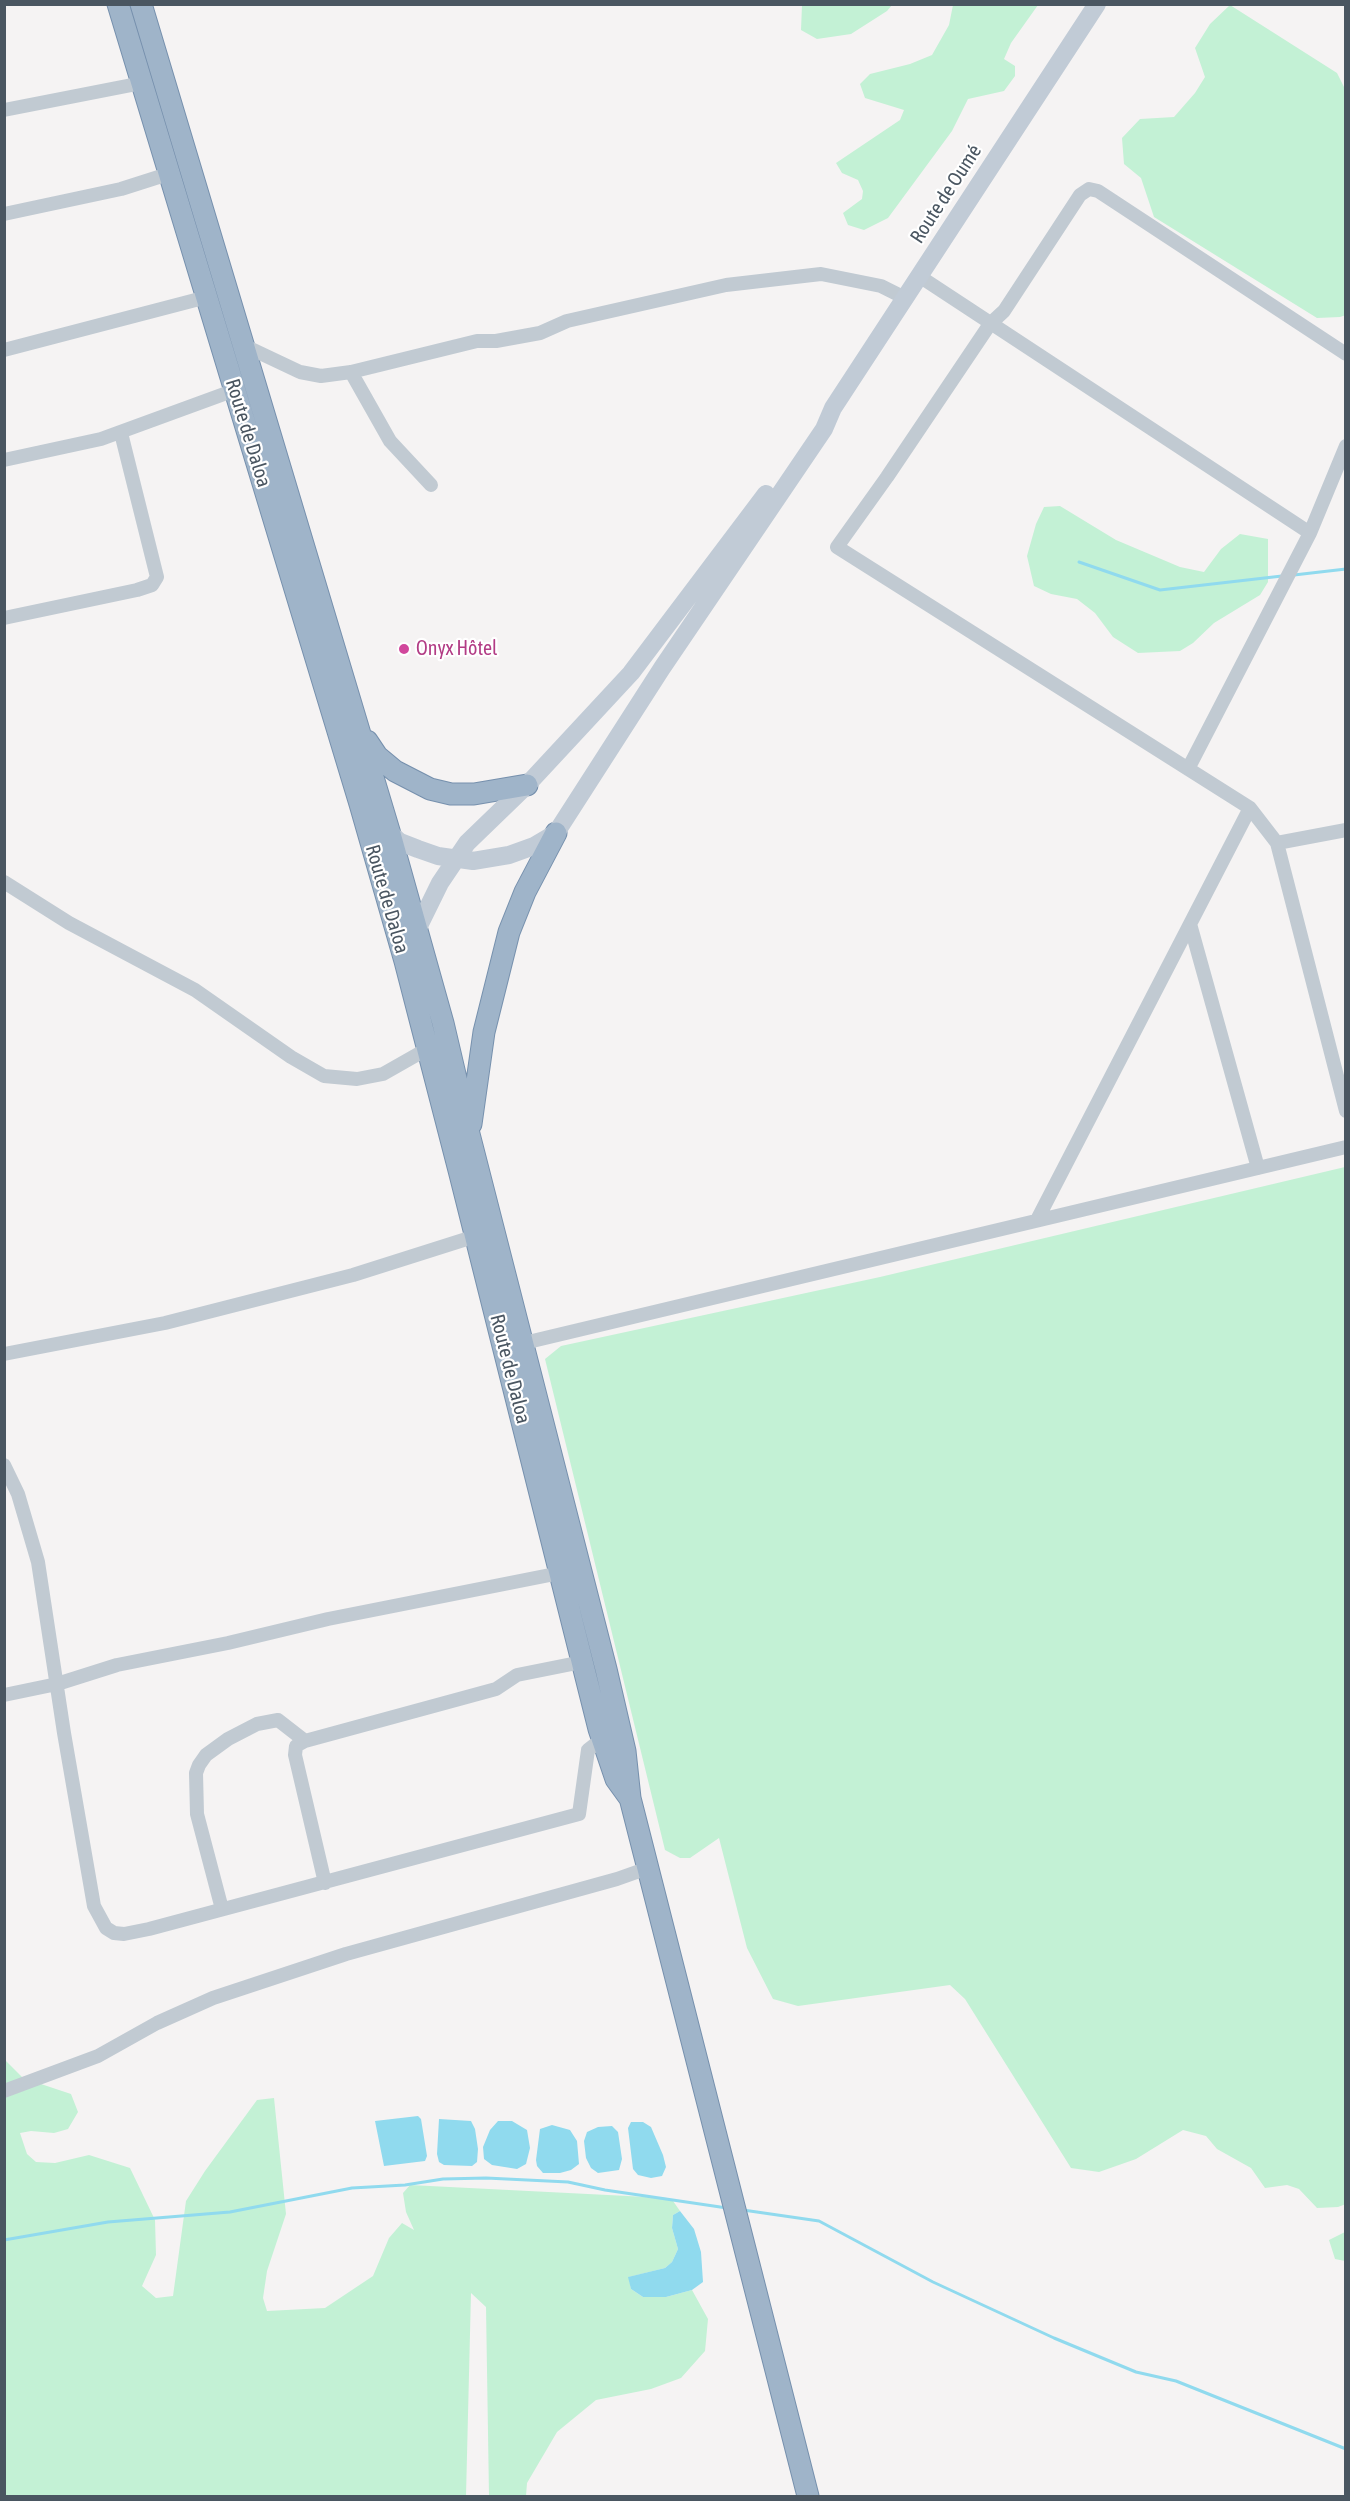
<!DOCTYPE html>
<html>
<head>
<meta charset="utf-8">
<style>
	body { margin:0 }
	#map { position:relative; width:1350px; height:2501px; overflow:hidden; background:#f5f3f3; font-family:"Asap Condensed",sans-serif }
	canvas { display:block }
	.frame { position:absolute; inset:0; border:6px solid #4a5661; pointer-events:none }
</style>
</head>
<body>
<div id="map">
<canvas width="1350" height="2501"></canvas>
<div class="frame"></div>
</div>
<script>
const g = document.querySelector('canvas').getContext('2d');
g.lineJoin = 'round';
function paint(path, color) {
  g.fillStyle = color;
  g.fill(path, 'evenodd');
}
function shape(rows) {
  const path = new Path2D();
  for (const r of rows) {
    path.moveTo(r[0], r[1]);
    for (let i = 2; i < r.length; i += 2) path.lineTo(r[i], r[i + 1]);
  }
  return path;
}
function trace(path, color, width, dash) {
  g.strokeStyle = color;
  g.lineWidth = width;
  g.lineCap = dash ? 'butt' : 'round';
  g.setLineDash(dash || []);
  g.stroke(path);
}
function write(font, color, halo, rows, align = 'center') {
  g.font = font + ' "Asap Condensed",sans-serif';
  g.lineWidth = 4.5;
  g.setLineDash([]);
  g.textBaseline = 'middle';
  g.strokeStyle = halo;
  g.fillStyle = color;
  for (const [text, x, y, turn = 0] of rows) {
    g.save();
    g.translate(x, y);
    g.rotate((+turn || 0) * Math.PI / 180);
    g.textAlign = isNaN(turn) ? turn : align;
    if (halo) g.strokeText(text, 0, 0);
    g.fillText(text, 0, 0);
    g.restore();
  }
}
paint(shape([
	[802,5,802,4,892,5,887,11,851,34,817,39,801,30],
	[953,5,1038,5,1011,43,1004,59,1015,66,1015,76,1004,91,968,99,952,131,888,218,864,230,848,225,843,213,862,199,863,191,858,180,842,173,836,163,900,120,904,110,865,98,860,84,870,74,910,64,932,55,949,25],
	[1230,5,1337,73,1345,89,1346,315,1340,317,1317,318,1154,217,1141,178,1124,164,1122,138,1140,119,1174,117,1195,93,1205,77,1195,48,1210,24],
	[1060,506,1116,540,1180,567,1204,572,1221,549,1240,534,1268,539,1268,582,1260,595,1214,623,1193,643,1180,651,1138,653,1113,637,1095,613,1077,599,1051,594,1034,586,1027,556,1036,524,1044,507],
	[1345,1167,1346,2204,1338,2207,1317,2208,1299,2189,1287,2185,1265,2188,1251,2168,1217,2149,1206,2136,1183,2130,1136,2159,1099,2172,1071,2168,965,1999,950,1985,798,2006,773,1999,747,1948,719,1838,690,1858,680,1858,665,1850,545,1359,561,1346,880,1277],
	[4,2059,23,2078,71,2094,78,2112,68,2129,54,2133,31,2131,20,2133,27,2154,36,2162,55,2163,89,2155,130,2168,155,2220,156,2255,142,2286,156,2298,173,2296,186,2201,205,2171,257,2100,274,2098,286,2214,267,2271,263,2298,267,2311,325,2308,373,2276,389,2238,402,2223,414,2230,406,2212,403,2193,410,2185,667,2198,673,2201,680,2211,673,2215,672,2228,678,2249,672,2262,665,2268,629,2277,631,2289,643,2297,666,2297,692,2290,708,2319,705,2351,681,2378,651,2389,596,2400,557,2432,527,2483,526,2496,489,2496,486,2307,471,2293,466,2496,5,2496],
	[1345,2232,1345,2261,1335,2259,1329,2240]
]), '#c3f1d5');
paint(shape([
	[418,2116,421,2119,427,2156,425,2161,384,2166,375,2121],
	[439,2119,471,2121,475,2129,478,2149,477,2162,472,2166,444,2165,439,2162,437,2154],
	[498,2121,512,2121,527,2130,530,2148,526,2164,517,2169,492,2165,484,2159,483,2147,490,2130],
	[631,2122,643,2122,651,2127,663,2155,666,2167,662,2176,651,2178,638,2175,633,2169,628,2128],
	[552,2125,570,2130,577,2141,579,2164,571,2170,560,2173,543,2173,537,2166,536,2160,540,2129],
	[612,2126,618,2132,622,2159,619,2170,598,2173,591,2168,586,2158,584,2141,587,2132,598,2127],
	[680,2211,694,2229,701,2252,703,2282,692,2290,666,2297,643,2297,631,2289,628,2277,665,2268,672,2262,678,2249,672,2228,673,2215]
]), '#90daee');
trace(shape([
	[1079,562,1160,590,1282,576],
	[1294,575,1346,569],
	[743,2210,819,2221,933,2282,1054,2338,1136,2372,1176,2381,1346,2449],
	[4,2240,108,2222,230,2212,352,2188,405,2185,443,2179,486,2178,568,2182,605,2190,727,2208]
]), '#90daee', 3);
const trunk = shape([
	[118,4,360,804,405,961,460,1174,599,1729,616,1779,629,1797],
	[141,4,390,834,443,1023,469,1134,606,1669,625,1751,630,1798,808,2496],
	[367,741,377,756,395,771,430,789,451,794,474,794,527,785],
	[471,1124,484,1032,509,932,525,892,556,833]
]);
trace(trunk, '#7690ad', 23);
trace(shape([
	[4,110,142,83],
	[4,214,121,189,168,174],
	[919,276,1310,533],
	[245,346,300,372,321,376,351,372,477,341,496,341,540,333,567,321,726,285,821,274,881,286,905,298],
	[4,350,207,297],
	[1346,354,1098,191,1089,189,1080,195,1004,311,990,324,887,477,837,547,1250,808,1277,843,1346,1111],
	[351,372,390,441,431,485],
	[4,460,101,439,235,390],
	[4,618,137,590,152,585,157,577,121,433],
	[1188,769,1310,533,1346,446],
	[1277,843,1346,830],
	[4,882,69,923,195,990,291,1057,324,1076,357,1079,383,1074,427,1049],
	[1190,924,1258,1168],
	[1037,1220,1250,808],
	[524,1343,1346,1147],
	[4,1354,165,1323,353,1275,476,1236],
	[4,1465,18,1494,38,1562,64,1733,94,1906,106,1928,114,1933,124,1934,149,1929,579,1814,588,1750,602,1739],
	[4,1695,57,1684,117,1665,228,1643,328,1619,560,1573],
	[325,1883,295,1755,296,1746,305,1741,496,1689,517,1675,582,1662],
	[222,1909,197,1814,196,1773,199,1765,206,1755,228,1739,257,1724,278,1720,305,1741],
	[4,2091,98,2056,157,2023,213,1998,346,1954,617,1879,648,1868]
]), '#c1cad2', 14);
trace(shape([
	[385,829,400,842,418,849,438,856,473,861,509,855,534,846,556,833,662,668,824,429,833,408,1097,4],
	[413,938,440,883,467,843,527,785,631,673,766,494]
]), '#c1cbd6', 18);
trace(trunk, '#9fb4c9', 21);
for (const [x, y, r, color] of [
	[404,649,6,"#d1479c"]
]) {
  const dot = new Path2D();
  dot.arc(x, y, r, 0, 2 * Math.PI);
  g.fillStyle = color;
  g.fill(dot);
  trace(dot, '#fff', 2);
}
write('20px', '#4a5661', '#fff', [
	["Route de Oumé",946,194,-57],
	["Route de Daloa",248,433,73],
	["Route de Daloa",387,899,74],
	["Route de Daloa",510,1369,76]
]);
write('20px', '#b23c85', '#fff', [
	["Onyx Hôtel",416,649]
], 'left');
</script>
</body>
</html>
